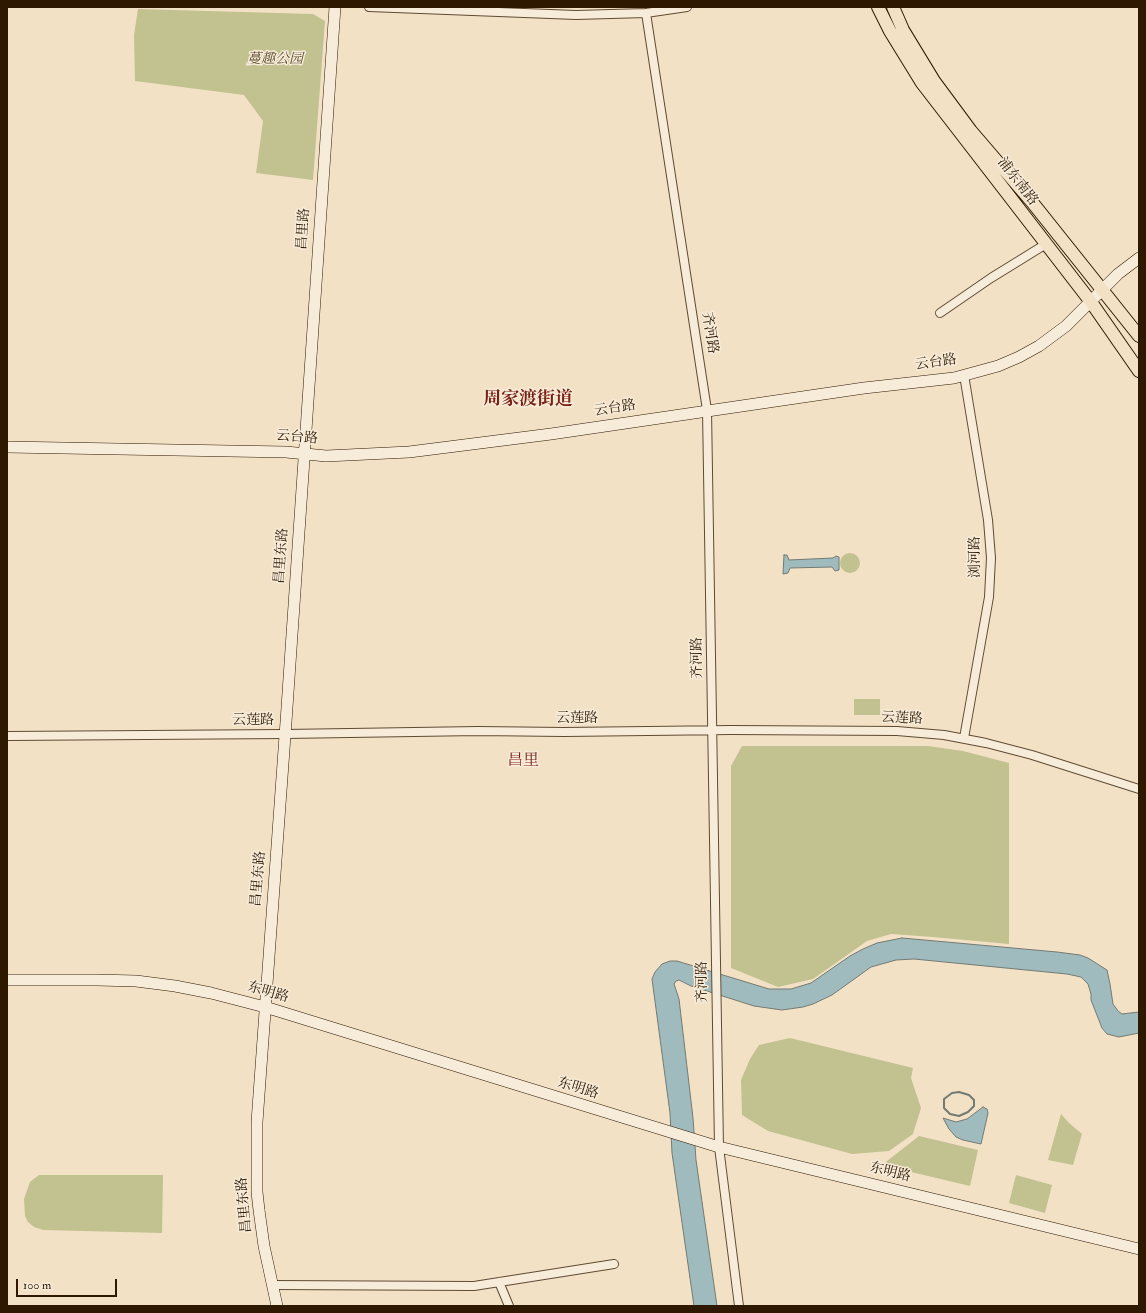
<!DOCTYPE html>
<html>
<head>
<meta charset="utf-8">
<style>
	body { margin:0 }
	#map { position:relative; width:1146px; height:1313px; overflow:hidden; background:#f3e1c6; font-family:"IM FELL Double Pica",serif }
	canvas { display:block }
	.frame { position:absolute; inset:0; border:8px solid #2e1900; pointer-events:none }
	.scale { position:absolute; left:16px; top:1279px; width:101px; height:18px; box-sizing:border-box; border:2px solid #2e1900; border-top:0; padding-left:5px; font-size:12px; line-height:14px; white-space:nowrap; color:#2e1900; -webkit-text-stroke:3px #f7ecda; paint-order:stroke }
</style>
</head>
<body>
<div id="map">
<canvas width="1146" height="1313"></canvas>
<div class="frame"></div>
<div class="scale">100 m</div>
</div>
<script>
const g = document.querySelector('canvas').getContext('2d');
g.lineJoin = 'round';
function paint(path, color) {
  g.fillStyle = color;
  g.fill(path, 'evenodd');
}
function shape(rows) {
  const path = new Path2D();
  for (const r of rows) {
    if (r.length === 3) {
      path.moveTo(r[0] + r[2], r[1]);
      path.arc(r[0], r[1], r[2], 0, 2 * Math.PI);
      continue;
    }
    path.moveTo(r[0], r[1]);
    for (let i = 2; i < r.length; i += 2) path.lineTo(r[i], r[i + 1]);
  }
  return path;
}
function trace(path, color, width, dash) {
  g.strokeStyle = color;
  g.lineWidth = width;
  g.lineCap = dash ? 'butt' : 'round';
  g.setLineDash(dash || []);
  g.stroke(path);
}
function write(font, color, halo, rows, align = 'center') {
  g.font = font + ' "IM FELL Double Pica","Noto Serif SC",serif';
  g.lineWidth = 3;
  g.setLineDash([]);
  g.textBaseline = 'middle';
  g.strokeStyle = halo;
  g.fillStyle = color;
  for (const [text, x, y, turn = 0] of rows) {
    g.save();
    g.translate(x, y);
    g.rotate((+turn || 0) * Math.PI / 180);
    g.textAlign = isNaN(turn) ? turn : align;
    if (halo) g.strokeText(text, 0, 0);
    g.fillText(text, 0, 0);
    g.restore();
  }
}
paint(shape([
	[138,9,313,14,325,21,313,180,256,173,263,121,244,95,135,81,134,35],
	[850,563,10],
	[854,699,880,699,880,715,854,715],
	[742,746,928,746,963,751,1009,763,1009,944,933,937,891,934,867,941,813,979,778,987,731,968,731,766],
	[790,1038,913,1068,911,1078,921,1108,913,1134,889,1151,852,1154,768,1131,742,1115,741,1080,750,1059,759,1045],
	[1061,1114,1069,1123,1082,1134,1073,1165,1048,1160],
	[919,1136,978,1150,970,1186,882,1165],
	[39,1175,163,1175,162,1233,43,1230,34,1227,28,1222,25,1216,24,1199,30,1182],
	[1016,1175,1052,1185,1045,1213,1009,1203]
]), '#c2c190');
const water = shape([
	[784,555,787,555,789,560,833,558,836,556,839,557,839,570,835,571,832,567,790,568,788,573,783,574,784,555],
	[902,938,1057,952,1080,955,1088,958,1107,970,1110,984,1113,1004,1118,1011,1122,1014,1139,1012,1139,1033,1119,1037,1107,1034,1102,1028,1091,1000,1091,994,1088,984,1081,977,1067,974,914,959,896,960,871,967,832,995,813,1004,803,1007,782,1010,754,1006,691,986,679,980,676,981,674,984,679,999,693,1118,696,1160,717,1306,694,1306,672,1153,670,1113,652,979,655,972,662,964,670,961,677,961,769,989,791,989,811,983,850,956,863,949,877,943,902,938],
	[983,1107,987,1109,988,1113,981,1144,963,1140,956,1137,949,1129,943,1118,956,1122,967,1119,983,1107]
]);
paint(water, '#a0bbbe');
trace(water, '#727a72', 1);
trace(shape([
	[959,1092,969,1095,974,1100,974,1106,968,1112,959,1116,950,1114,944,1108,944,1099,952,1093,959,1092]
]), '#727a72', 2);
const street = shape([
	[369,7,576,15,646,13,687,7],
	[646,13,707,410,719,1147,739,1306],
	[940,313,991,278,1046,244],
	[964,375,988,520,991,558,989,597,964,738],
	[7,736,285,734,478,731,564,732,731,730,897,731,944,735,986,743,1032,755,1139,789],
	[499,1282,509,1306],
	[272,1285,474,1286,614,1264]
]);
const secondary = shape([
	[7,447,286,452,326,456,409,452,551,434,864,388,954,378,998,366,1019,357,1039,346,1066,326,1118,274,1139,258],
	[7,980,97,980,136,981,175,986,211,993,265,1007,719,1147,1139,1249],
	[277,1306,264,1246,259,1210,257,1192,257,1122,286,722,335,7]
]);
const primary = shape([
	[878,7,890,31,922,83,1091,302,1139,371],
	[893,7,903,30,934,81,971,131,1032,202,1139,336]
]);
trace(street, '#5f4b32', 10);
trace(secondary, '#2e1900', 12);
trace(primary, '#2e1900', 14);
trace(street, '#f7ecda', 8);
trace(secondary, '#f7ecda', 11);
trace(primary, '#f3e1c6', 12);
write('italic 14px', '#5a4b2b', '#f7ecda', [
	["蔓趣公园",275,60]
]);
write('14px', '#2e1900', '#f7ecda', [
	["浦东南路",1017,182,52],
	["昌里路",304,229,-86],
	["齐河路",709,333,81],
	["云台路",936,363,-8],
	["云台路",615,409,-9],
	["云台路",297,438,5],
	["昌里东路",282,556,-86],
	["浏河路",976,557,-91],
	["齐河路",698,658,-91],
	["云莲路",577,719],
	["云莲路",902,719,3],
	["云莲路",253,721],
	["昌里东路",259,879,-85],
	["齐河路",703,982,-91],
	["东明路",268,993,16],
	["东明路",578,1089,17],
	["东明路",890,1173,14],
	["昌里东路",245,1205,-95]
]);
write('16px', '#7a1f14', '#f7ecda', [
	["昌里",523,762]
]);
write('bold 18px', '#7a1f14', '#f7ecda', [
	["周家渡街道",528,400]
]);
</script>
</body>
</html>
